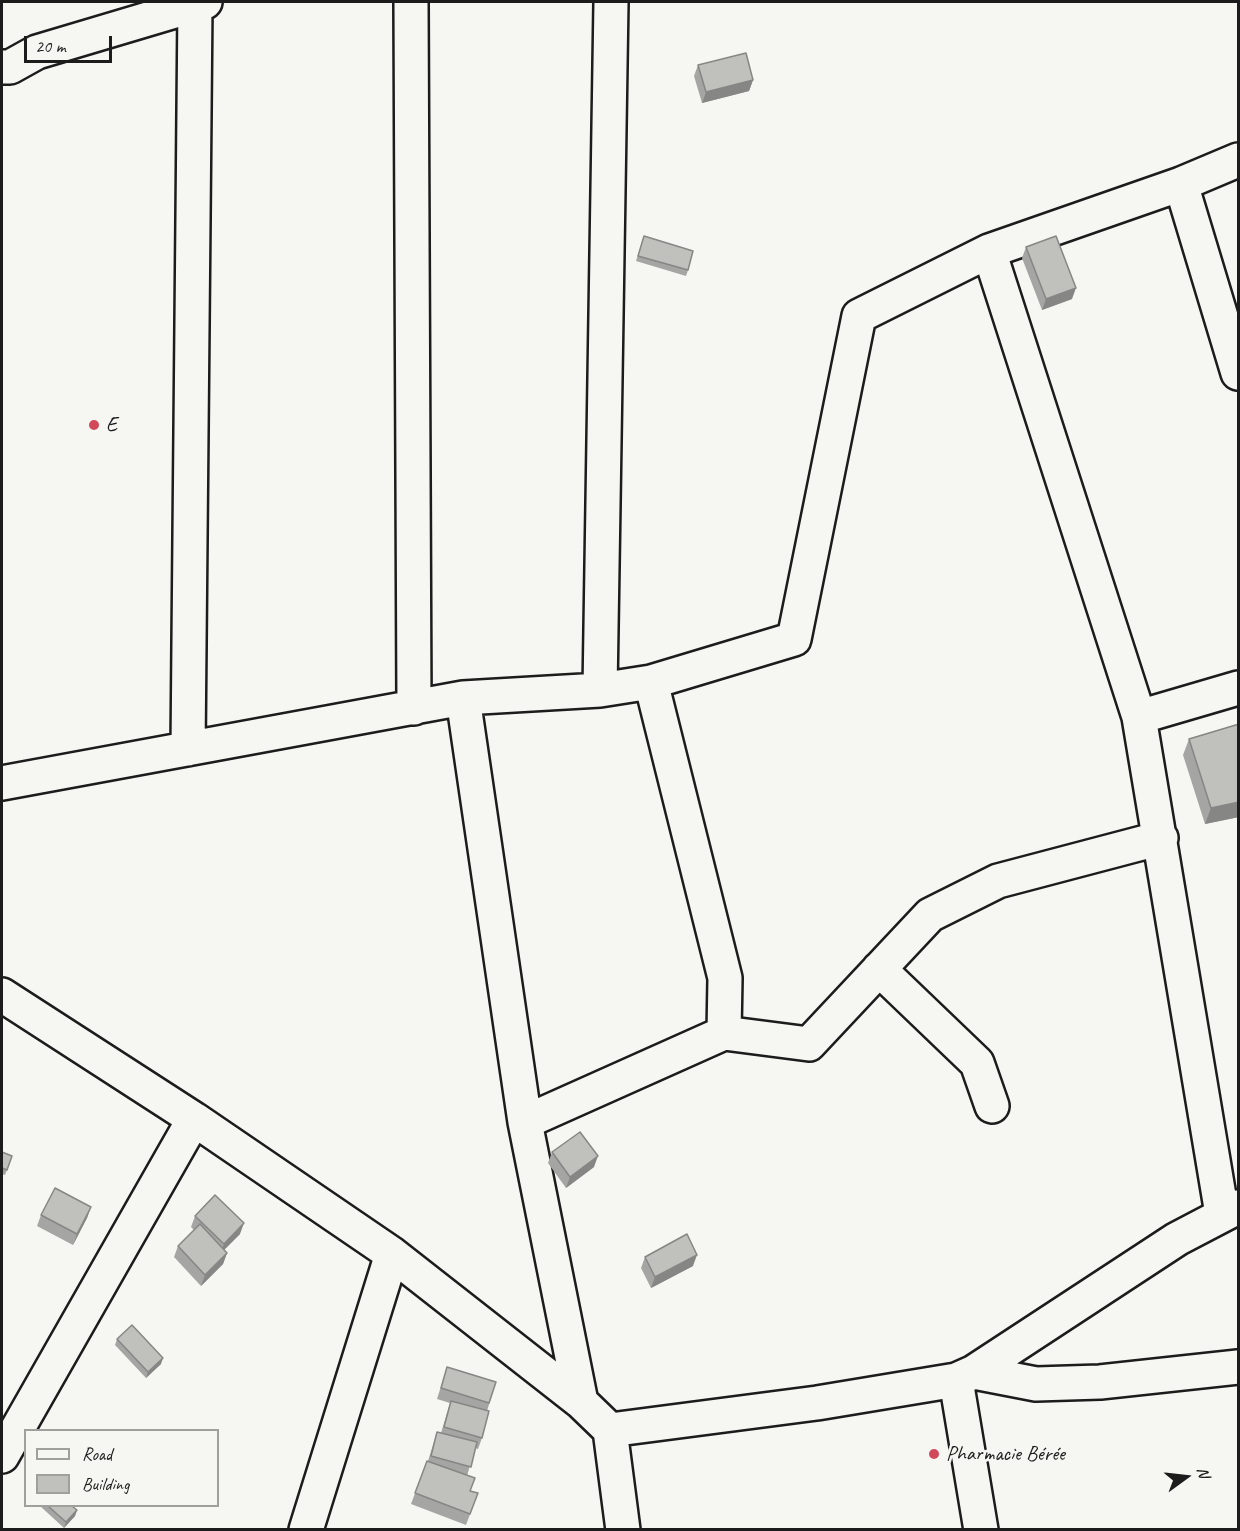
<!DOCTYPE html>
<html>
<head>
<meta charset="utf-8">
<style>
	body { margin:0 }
	#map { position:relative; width:1240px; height:1531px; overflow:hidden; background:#f6f6f2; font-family:Caveat,sans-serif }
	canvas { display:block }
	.frame { position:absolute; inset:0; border:3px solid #1c1c1c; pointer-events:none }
	.legend { position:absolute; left:24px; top:1429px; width:195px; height:78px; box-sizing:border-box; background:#f6f6f2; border:2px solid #9f9f9c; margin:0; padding:8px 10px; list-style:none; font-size:18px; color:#1c1c1c }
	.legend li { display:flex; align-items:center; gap:12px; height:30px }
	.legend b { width:30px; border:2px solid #9f9f9c }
	.north { position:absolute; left:1156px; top:1447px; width:60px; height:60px; -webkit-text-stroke:4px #f6f6f2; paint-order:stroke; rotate:75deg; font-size:16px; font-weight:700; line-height:24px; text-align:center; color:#1c1c1c }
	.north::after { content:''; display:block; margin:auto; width:21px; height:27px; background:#1c1c1c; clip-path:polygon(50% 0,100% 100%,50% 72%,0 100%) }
	.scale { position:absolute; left:24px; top:36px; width:88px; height:27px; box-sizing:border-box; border:3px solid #1c1c1c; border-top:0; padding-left:8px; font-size:18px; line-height:21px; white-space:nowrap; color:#1c1c1c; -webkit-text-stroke:4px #f6f6f2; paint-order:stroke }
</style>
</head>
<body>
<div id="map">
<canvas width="1240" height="1531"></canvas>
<div class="frame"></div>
<ul class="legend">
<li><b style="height:8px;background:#f6f6f2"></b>Road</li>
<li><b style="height:16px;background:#c0c0bd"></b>Building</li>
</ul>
<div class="north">N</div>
<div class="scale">20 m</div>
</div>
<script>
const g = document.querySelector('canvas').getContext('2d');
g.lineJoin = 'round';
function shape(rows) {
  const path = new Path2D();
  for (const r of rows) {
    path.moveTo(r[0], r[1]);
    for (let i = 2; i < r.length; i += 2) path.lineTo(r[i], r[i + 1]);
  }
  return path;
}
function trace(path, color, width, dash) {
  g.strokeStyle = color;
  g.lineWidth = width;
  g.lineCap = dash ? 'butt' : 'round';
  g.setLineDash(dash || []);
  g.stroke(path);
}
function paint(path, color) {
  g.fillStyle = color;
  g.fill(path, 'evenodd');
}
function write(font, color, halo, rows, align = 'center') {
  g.font = font + ' Caveat,sans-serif';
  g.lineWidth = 5;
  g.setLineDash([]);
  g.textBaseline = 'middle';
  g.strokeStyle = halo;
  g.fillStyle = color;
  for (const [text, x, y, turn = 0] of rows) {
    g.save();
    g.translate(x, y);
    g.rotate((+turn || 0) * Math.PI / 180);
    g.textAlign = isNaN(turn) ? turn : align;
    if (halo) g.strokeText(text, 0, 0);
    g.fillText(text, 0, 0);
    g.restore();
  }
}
const minor = shape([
	[411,2,414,708],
	[2,67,10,67,37,52,205,2],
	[1181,184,1238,373],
	[989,251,1139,717,1222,1214],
	[651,682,725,978,724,1033],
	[600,690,611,2],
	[463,698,525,1122,581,1402],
	[1139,717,1238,688],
	[188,749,195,5],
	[2,783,463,698,600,690,651,682,794,639,859,316,989,251,1181,184,1238,160],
	[879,969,977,1063,992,1106],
	[2,995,194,1119,392,1254,581,1402,610,1430,623,1530],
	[525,1122,724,1033,809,1044,930,915,998,881,1161,838],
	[974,1372,1036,1384,1100,1382,1238,1367],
	[956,1380,981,1530],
	[610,1430,817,1403,956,1380,974,1372,1177,1239,1238,1207],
	[2,1456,194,1119],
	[306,1530,392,1254]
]);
trace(minor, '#1c1c1c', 38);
trace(minor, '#f6f6f2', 33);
paint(shape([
	[698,65,753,80,749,91,702,103,694,76],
	[644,236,688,270,686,276,636,261],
	[1026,247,1072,299,1042,310,1022,258],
	[1239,724,1239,817,1205,824,1183,755,1189,739],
	[2,1152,12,1156,5,1175,2,1174],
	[552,1152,594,1167,566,1188,548,1163],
	[91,1207,87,1218,73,1245,37,1226,41,1215],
	[195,1216,240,1234,224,1250,227,1253,223,1264,201,1286,174,1257,178,1246,194,1230,191,1227],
	[645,1257,693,1266,651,1288,641,1268],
	[117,1339,161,1364,146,1378,115,1345],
	[447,1367,496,1382,487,1411,482,1438,478,1449,475,1448,467,1476,470,1491,478,1493,466,1525,411,1504,427,1461,428,1461,437,1432,441,1433,450,1403,437,1399],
	[40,1506,72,1506,77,1510,75,1516,64,1528]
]), '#a5a5a3');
paint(shape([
	[753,80,749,91,702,103,706,92],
	[1076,288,1072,299,1042,310,1046,299],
	[1239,802,1239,817,1205,824,1211,808],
	[598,1156,594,1167,566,1188,570,1177],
	[91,1207,87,1218,73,1245,77,1234],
	[244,1223,240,1234,220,1254,224,1244],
	[227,1253,223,1264,201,1286,205,1275],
	[697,1255,693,1266,651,1288,655,1277],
	[163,1358,161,1364,146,1378,148,1372],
	[77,1510,75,1516,64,1528,66,1522]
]), '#868684');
const building = shape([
	[746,53,753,80,706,92,698,65,746,53],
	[644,236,693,251,688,270,638,256,644,236],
	[1056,236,1076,288,1046,299,1026,247,1056,236],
	[1239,724,1239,802,1211,808,1189,739,1239,724],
	[580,1132,598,1156,570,1177,552,1152,580,1132],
	[2,1152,12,1156,7,1170,2,1168,2,1152],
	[55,1188,91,1207,77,1234,41,1215,55,1188],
	[215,1195,244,1223,224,1244,195,1216,215,1195],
	[200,1224,227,1253,205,1275,178,1246,200,1224],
	[687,1234,697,1255,655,1277,645,1257,687,1234],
	[132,1325,163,1358,148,1372,117,1339,132,1325],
	[447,1367,496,1382,489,1403,441,1388,447,1367],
	[451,1401,489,1411,482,1438,444,1427,451,1401],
	[437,1432,477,1442,471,1467,431,1456,437,1432],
	[427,1461,475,1478,470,1491,478,1493,470,1514,415,1493,427,1461],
	[48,1506,72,1506,77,1510,66,1522,48,1506]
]);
paint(building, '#c0c0bd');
trace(building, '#868684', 1.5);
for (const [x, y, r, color] of [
	[94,425,6,"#d1495b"],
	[934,1454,6,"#d1495b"]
]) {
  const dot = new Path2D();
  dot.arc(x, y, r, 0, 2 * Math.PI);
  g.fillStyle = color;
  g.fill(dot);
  trace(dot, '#f6f6f2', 2);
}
write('21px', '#1c1c1c', '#f6f6f2', [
	["E",106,425],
	["Pharmacie Bérée",946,1454]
], 'left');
</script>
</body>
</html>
